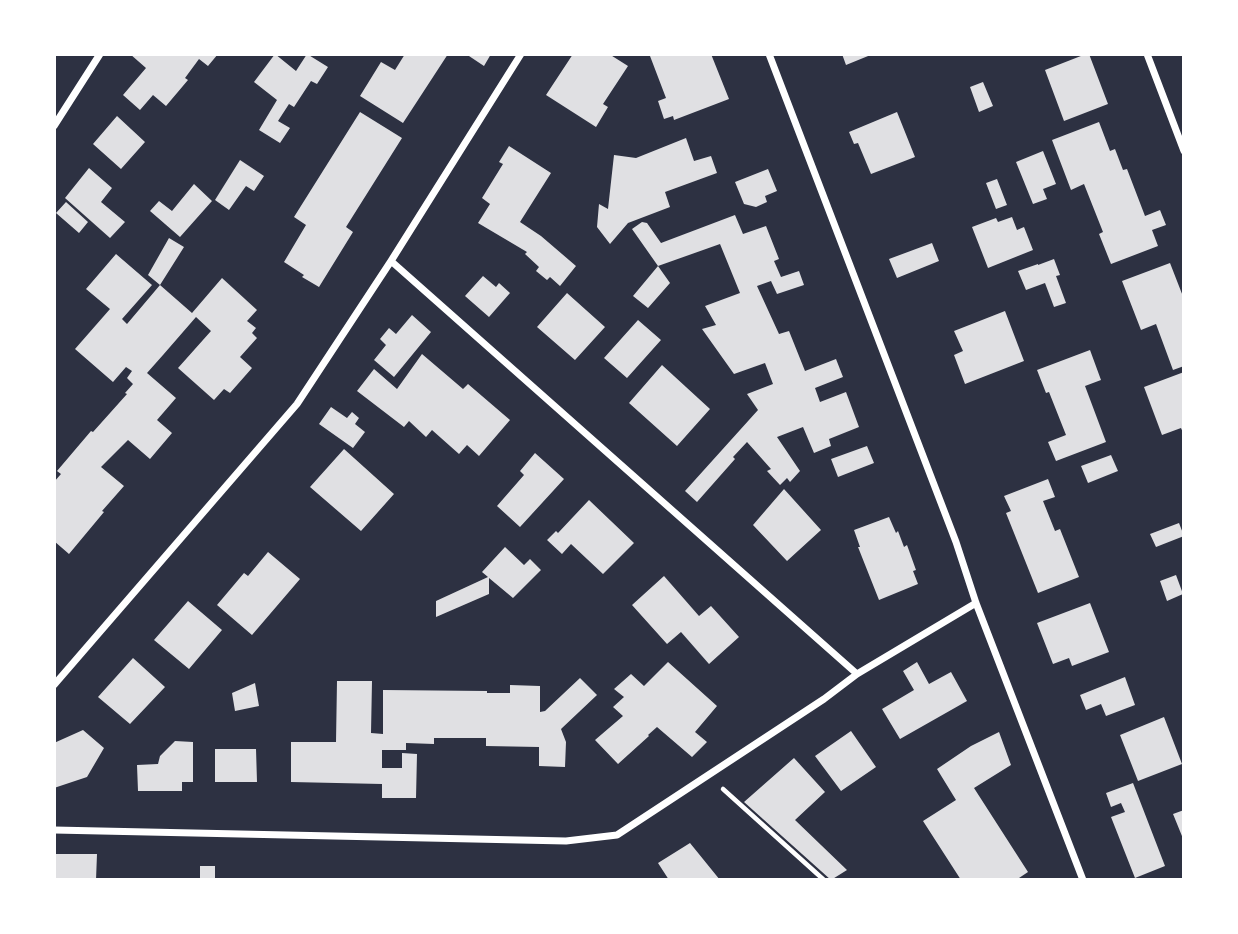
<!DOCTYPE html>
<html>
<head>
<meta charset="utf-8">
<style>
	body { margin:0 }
	#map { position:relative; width:1238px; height:934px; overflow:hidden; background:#2d3142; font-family:Jost,sans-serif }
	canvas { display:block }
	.frame { position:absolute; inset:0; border:56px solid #fff; pointer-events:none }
</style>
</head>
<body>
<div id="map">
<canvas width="1238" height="934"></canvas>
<div class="frame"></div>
</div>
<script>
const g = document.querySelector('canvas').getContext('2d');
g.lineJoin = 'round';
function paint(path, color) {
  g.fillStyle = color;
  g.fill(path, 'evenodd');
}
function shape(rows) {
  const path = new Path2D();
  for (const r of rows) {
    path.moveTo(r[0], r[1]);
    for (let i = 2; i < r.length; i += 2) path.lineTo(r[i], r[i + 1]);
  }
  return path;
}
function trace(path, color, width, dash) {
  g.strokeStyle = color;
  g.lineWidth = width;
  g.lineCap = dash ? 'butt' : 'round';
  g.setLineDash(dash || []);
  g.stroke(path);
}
paint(shape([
	[130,54,218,54,208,66,199,59,185,78,188,80,166,106,153,95,140,110,123,95,146,68],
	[275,54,296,71,307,54,328,67,317,84,311,81,294,107,289,104,278,121,290,128,280,143,259,130,277,100,254,82],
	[405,54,448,54,403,123,360,96,381,62,395,70],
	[466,54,491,54,484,66],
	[573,54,609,54,628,66,603,104,608,107,596,127,546,95],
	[654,54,711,54,729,99,674,120,673,116,664,119,658,101,666,98,650,56],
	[842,54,873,54,846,65],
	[1086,54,1089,54,1108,104,1064,121,1045,70],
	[983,82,993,106,979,112,970,87],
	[360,112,402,138,346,227,353,232,319,287,302,277,304,275,284,262,306,225,294,217],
	[897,112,915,157,871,174,858,143,854,144,849,132],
	[117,116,145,142,121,169,93,144],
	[1099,122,1110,151,1115,149,1123,170,1127,169,1145,216,1160,210,1166,225,1152,230,1158,246,1111,264,1099,234,1103,232,1084,184,1071,190,1052,140],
	[686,138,694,161,711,156,717,173,665,192,670,207,628,223,610,244,597,227,599,204,608,209,614,155,636,158],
	[509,146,551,173,520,222,541,236,576,266,560,286,550,277,547,280,536,271,539,267,525,254,527,252,478,223,490,204,482,198,503,164,499,162],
	[1043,151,1056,184,1043,189,1047,199,1033,204,1016,162],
	[240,160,264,176,254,191,246,186,229,210,215,200],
	[89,168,112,188,101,202,125,222,110,238,65,198],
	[768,169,777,191,765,196,767,202,756,207,744,204,735,182],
	[997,179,1007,205,996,209,986,183],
	[194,184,212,201,180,237,150,211,159,201,172,211],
	[66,202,88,222,79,233,56,213],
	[735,215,743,234,766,226,779,259,774,261,781,277,799,271,804,285,777,294,771,281,757,286,779,334,789,331,805,371,836,359,843,377,815,388,820,402,846,392,859,427,829,439,831,446,814,453,803,427,777,437,800,471,790,482,787,478,780,485,767,471,771,469,747,442,733,457,735,459,697,502,685,491,758,410,747,394,773,384,765,363,734,374,702,329,716,325,705,306,740,293,720,244,658,266,632,229,642,222,647,223,661,243],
	[1012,217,1017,230,1024,227,1033,250,988,268,972,227,996,218,998,222],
	[169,238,184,247,160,285,148,275],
	[932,243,939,261,897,278,889,259],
	[116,254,152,285,122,319,127,324,160,285,192,313,222,278,257,310,247,321,256,328,252,333,257,338,240,357,252,368,230,393,224,389,214,400,178,368,211,331,196,317,163,355,147,373,176,398,157,420,172,433,150,459,128,440,101,467,124,486,102,511,104,512,69,554,54,541,54,482,61,474,57,471,91,431,93,432,127,394,125,393,133,384,127,378,132,371,126,367,113,382,75,349,110,309,86,289],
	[1054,259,1060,275,1056,276,1066,303,1054,307,1045,283,1026,290,1018,271,1038,264,1038,265],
	[1170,263,1184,299,1184,366,1173,370,1156,324,1141,330,1122,281],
	[658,266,670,283,648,308,633,296],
	[483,276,496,287,499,283,510,293,489,317,465,296],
	[567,293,605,327,575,360,537,327],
	[1005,311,1024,361,965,384,954,355,963,351,954,331],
	[412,315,431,332,394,377,374,360,386,345,380,339,389,328,396,334],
	[638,320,661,340,627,378,604,358],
	[1090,350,1101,380,1085,386,1106,442,1056,461,1048,442,1066,435,1049,392,1046,393,1037,370],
	[422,354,463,389,468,384,510,420,479,456,467,445,459,454,432,430,426,437,409,421,404,427,357,391,374,369,397,389],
	[662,365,710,409,677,446,629,403],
	[1184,372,1184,435,1181,428,1162,435,1144,387],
	[331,407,347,418,352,412,359,418,355,424,365,432,353,448,319,424],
	[867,446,874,463,838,477,831,459],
	[344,449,394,494,361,531,310,487],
	[535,453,564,479,520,527,497,506,524,475,520,471],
	[1111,455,1118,471,1088,483,1081,466],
	[1048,479,1055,497,1043,501,1055,531,1060,529,1079,577,1038,593,1006,513,1011,511,1004,496],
	[784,489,821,530,787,561,753,525],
	[589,500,634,543,603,574,571,544,562,554,547,540,556,531,558,533],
	[889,517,896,533,898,531,904,547,907,545,916,570,913,571,918,584,879,600,858,547,860,547,854,530],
	[1179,523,1184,536,1156,547,1150,534],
	[505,547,524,565,530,559,541,570,513,598,489,578,489,594,436,617,436,601,488,577,482,572],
	[268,552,300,579,252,635,217,605,244,573,248,576],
	[1176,575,1183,594,1167,601,1160,581],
	[664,576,699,616,711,606,739,637,709,664,681,632,667,644,632,605],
	[188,601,222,630,189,669,154,640],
	[1090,603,1109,652,1072,666,1069,658,1053,664,1037,623],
	[133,658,165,687,130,724,98,697],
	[668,662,717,706,695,732,707,742,692,757,657,727,648,735,649,736,618,764,595,740,623,716,613,707,624,697,614,689,631,674,644,686],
	[917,662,929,684,951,672,967,701,900,739,882,709,914,690,903,671],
	[1125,677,1135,705,1106,716,1101,704,1086,710,1080,695],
	[580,678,597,695,561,729,566,742,565,767,539,766,539,747,486,746,486,738,434,738,434,744,406,743,406,750,382,750,382,768,402,768,402,753,417,754,416,798,382,798,382,784,291,782,291,742,336,742,337,681,372,681,371,733,383,734,383,690,487,691,487,693,510,693,510,685,540,686,540,712,545,711],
	[255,683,259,706,235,711,232,693],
	[1164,717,1182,764,1138,781,1120,735],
	[83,730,104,748,87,777,54,788,54,743],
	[851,731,876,767,841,791,815,756],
	[999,732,1011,765,974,788,1028,872,1016,880,961,880,923,821,956,800,937,769,971,746],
	[175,741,193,742,193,782,182,782,182,791,138,791,137,765,158,764,160,756],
	[215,749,256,749,257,782,215,782],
	[794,758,825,792,795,820,847,870,831,880,744,802],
	[1133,783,1165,866,1135,878,1111,817,1125,812,1121,803,1111,807,1106,793],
	[1184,810,1184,841,1173,814],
	[690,843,720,880,669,880,658,863],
	[54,854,97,854,96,880,54,880],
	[200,866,215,866,215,880,200,880]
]), '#e0e0e3');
trace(shape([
	[723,789,824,880]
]), '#fff', 4.5);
trace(shape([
	[769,54,956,542,976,603,1083,880],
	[1147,54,1184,151],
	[54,126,100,54],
	[391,261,857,674],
	[54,685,297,404,391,261,521,54],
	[54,830,566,841,617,835,824,699,857,674,976,603]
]), '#fff', 7);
</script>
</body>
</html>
